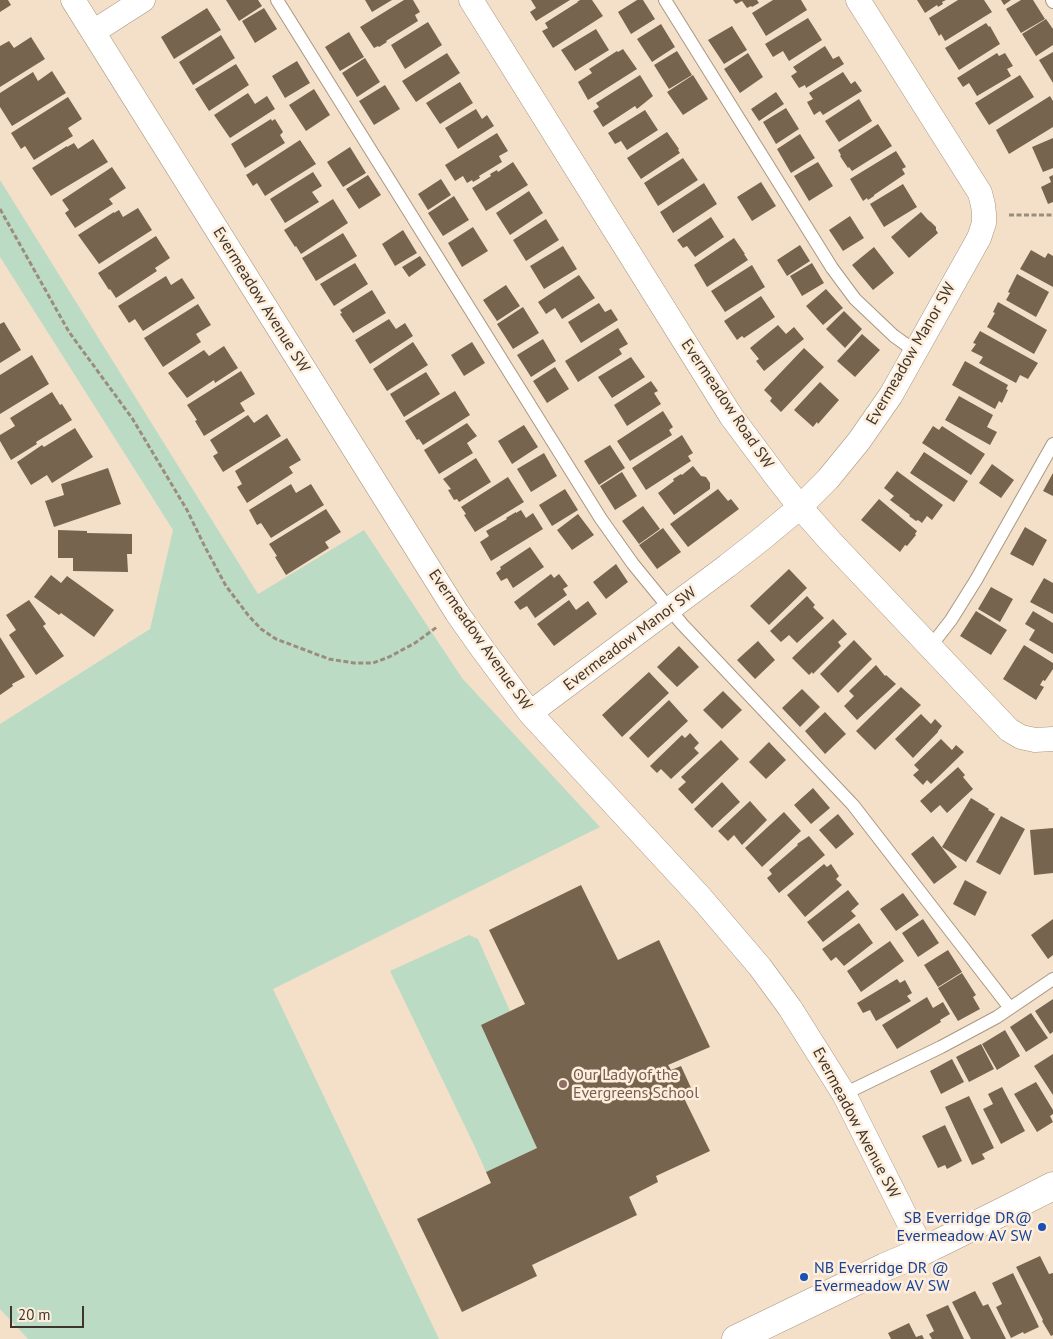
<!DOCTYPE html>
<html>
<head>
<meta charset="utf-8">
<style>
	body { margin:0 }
	#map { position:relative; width:1053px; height:1339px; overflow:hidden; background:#f4e0c8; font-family:"PT Sans",sans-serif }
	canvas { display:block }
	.scale { position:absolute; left:10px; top:1306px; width:74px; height:22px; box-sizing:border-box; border:2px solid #3e362c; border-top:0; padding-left:6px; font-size:15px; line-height:18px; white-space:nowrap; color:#3e362c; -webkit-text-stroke:4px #feeedb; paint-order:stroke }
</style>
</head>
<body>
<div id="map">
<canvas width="1053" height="1339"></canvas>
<div class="scale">20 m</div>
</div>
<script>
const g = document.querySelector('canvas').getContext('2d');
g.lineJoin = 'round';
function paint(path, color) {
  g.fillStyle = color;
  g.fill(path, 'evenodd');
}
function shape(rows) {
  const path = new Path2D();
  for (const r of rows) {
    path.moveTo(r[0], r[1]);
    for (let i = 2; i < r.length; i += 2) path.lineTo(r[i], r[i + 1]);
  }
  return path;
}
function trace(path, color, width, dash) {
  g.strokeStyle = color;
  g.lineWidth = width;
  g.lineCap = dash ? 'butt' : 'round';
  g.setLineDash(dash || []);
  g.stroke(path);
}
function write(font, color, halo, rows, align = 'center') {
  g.font = font + ' "PT Sans",sans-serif';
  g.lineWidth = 5;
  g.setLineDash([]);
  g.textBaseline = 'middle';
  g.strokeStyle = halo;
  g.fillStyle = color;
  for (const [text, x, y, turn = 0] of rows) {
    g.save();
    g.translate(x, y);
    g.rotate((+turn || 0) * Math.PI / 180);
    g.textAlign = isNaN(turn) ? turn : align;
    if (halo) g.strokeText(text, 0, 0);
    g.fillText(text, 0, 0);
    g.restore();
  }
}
paint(shape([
	[0,180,258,594,364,530,462,678,600,827,273,989,439,1339,28,1339,0,1309,0,724,150,629,173,530,0,257],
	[469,935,478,939,510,1011,537,1148,486,1172,475,1147,390,971]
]), '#bcdbc5');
paint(shape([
	[0,0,8,0,11,5,0,12],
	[226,0,258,0,262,6,239,21],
	[365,0,392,0,372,12],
	[404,0,413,0,420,12,415,15,418,21,386,41,387,42,379,47,378,46,374,48,360,27],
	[531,0,570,0,536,21,530,12,536,8],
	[580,0,592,0,603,16,553,48,542,31,548,28,545,23,578,2,577,2],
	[637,0,643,0,655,19,631,34,618,12],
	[733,0,757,0,759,3,752,7,751,6,747,8,742,1,736,4],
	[773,0,801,0,807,10,766,36,752,13],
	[917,0,946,0,942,2,943,4,938,7,937,5,925,13],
	[958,0,984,0,992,12,945,41,941,34,939,36,929,18],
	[1001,0,1011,0,1004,5],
	[1021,0,1033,0,1045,19,1021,33,1006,9],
	[207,8,221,30,174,59,161,37],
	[264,8,277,29,255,43,242,21],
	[808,18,822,40,789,61,783,51,773,57,765,44],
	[1046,19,1053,29,1053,45,1036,56,1022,34],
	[428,22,442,45,405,69,391,45],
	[986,23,989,27,990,26,1000,44,959,70,945,48],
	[661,24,675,47,652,62,637,39],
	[732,26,747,50,724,64,708,40],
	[596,29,609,50,575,71,561,50],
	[349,32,364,57,340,71,325,47],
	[221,35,235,58,193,85,179,62],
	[31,37,45,59,0,87,0,46,9,41,14,48],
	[825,46,833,59,839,56,844,64,806,88,805,85,799,88,791,76,797,72,793,67],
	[623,49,637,69,588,100,578,82,592,73,589,69,617,51,618,52],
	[677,51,692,75,669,89,654,65],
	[1053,52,1053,83,1039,60],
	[447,53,460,73,416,102,402,81],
	[748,53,763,77,740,93,724,69],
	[997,53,999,56,1005,53,1013,66,1007,69,1011,76,977,96,969,83,963,87,957,78],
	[365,58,380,82,357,97,342,73],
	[297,61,310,83,285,98,272,76],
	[236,64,249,85,209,111,195,89],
	[52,71,66,93,12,126,0,107,0,93,33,72,38,81],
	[843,72,851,84,855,81,862,91,823,115,820,111,814,115,807,102,813,99,809,93],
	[640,75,653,96,637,109,635,106,603,127,593,111,599,107,596,103],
	[693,75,708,99,683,115,667,92],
	[1020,75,1034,97,989,125,975,103],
	[460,82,473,103,440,124,426,103],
	[385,85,400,109,374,125,359,101],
	[314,89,330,115,306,131,289,105],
	[776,92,784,104,759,121,751,109],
	[248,93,255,104,267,96,275,109,230,138,214,115],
	[1050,96,1053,101,1053,127,1009,154,996,130],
	[68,97,82,119,68,128,73,136,34,160,25,146,21,149,11,133],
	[859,99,872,121,839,142,825,121],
	[786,108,799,129,776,144,763,122],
	[476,109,482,119,487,115,494,126,458,149,445,128],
	[645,110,658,130,627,150,621,141,615,144,608,133],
	[271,119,272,121,275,119,283,132,280,135,285,143,245,168,231,144],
	[878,124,892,146,852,171,849,167,848,168,840,156,841,155,838,150],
	[667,132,679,149,678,150,680,153,641,179,627,158],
	[497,133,508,151,499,156,502,162,479,176,480,178,473,182,472,180,467,183,463,176,455,181,445,165],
	[800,134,815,158,791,173,777,149],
	[1053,138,1053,168,1043,172,1032,147],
	[93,139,108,162,51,196,32,168,67,146,67,147,74,143,78,149],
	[300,140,316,164,265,196,257,183,253,186,246,175],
	[350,147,366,173,343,187,327,162],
	[896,151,906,167,902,169,905,174,874,195,874,196,868,200,867,198,863,201,850,179],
	[683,158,698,180,658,206,644,183],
	[513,162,528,185,486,211,472,188,491,176,490,174,497,170,498,172],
	[818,162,833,186,809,201,794,176],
	[112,167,126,188,109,199,113,204,75,228,65,213,69,210,62,200],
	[313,172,322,186,312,192,319,202,285,223,270,199],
	[368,175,381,195,359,209,346,189],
	[1053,175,1053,202,1048,204,1041,187,1051,182,1049,177],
	[441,179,451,195,428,210,418,194],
	[761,182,776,206,752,221,737,197],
	[704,183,717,204,673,233,660,212],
	[903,184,917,207,884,227,870,204],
	[529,191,543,213,510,235,496,213],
	[454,196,469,220,443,236,428,213],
	[333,199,348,223,301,254,296,246,295,247,284,230],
	[138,208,152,230,99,264,78,235,114,212,114,213,119,210,123,217],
	[921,212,928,220,931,222,936,227,936,230,938,233,909,258,891,237],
	[850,216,864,238,843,251,829,230],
	[711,217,724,237,695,257,687,246,683,248,677,240],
	[546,219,559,240,526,261,513,240],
	[473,227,488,251,462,267,448,243],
	[403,230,417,253,395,266,382,244],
	[343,233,357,256,316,281,302,258],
	[156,236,170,258,155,268,157,271,116,298,110,289,109,290,98,273],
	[734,238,745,254,744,254,748,260,707,287,694,265],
	[800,245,810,261,787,276,777,260],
	[563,246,577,269,544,289,530,266],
	[874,247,894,273,873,290,852,265],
	[1031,250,1045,258,1048,253,1053,256,1053,287,1020,269],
	[420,256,426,265,409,277,402,267],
	[355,263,368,284,334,306,320,284],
	[812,263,824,283,802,296,790,276],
	[752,265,765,287,725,312,711,291],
	[1017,274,1049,292,1036,317,1006,300,1010,293,1008,292],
	[579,275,595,298,562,319,555,308,546,314,538,302],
	[166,276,171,285,182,278,195,298,143,331,135,319,129,323,118,306],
	[506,285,520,306,497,321,483,300],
	[826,289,843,308,823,325,806,306],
	[372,290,386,313,353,333,340,314,342,313,340,310],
	[761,296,775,317,744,338,742,336,737,340,724,321],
	[998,302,1047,330,1034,354,987,327,995,313,993,312],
	[599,303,605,312,611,309,618,320,581,343,568,322],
	[198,304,211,325,196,334,201,342,163,367,144,338],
	[523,307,539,333,513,349,497,324],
	[844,311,862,329,845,348,826,329],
	[389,319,396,329,405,323,413,336,370,364,355,340],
	[4,322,21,350,0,363,0,324],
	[778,325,786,334,794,327,804,339,764,371,756,361,759,359,750,348],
	[618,328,628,344,619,349,622,354,578,382,565,361],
	[980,331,1038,363,1028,379,1020,375,1016,383,979,363,983,357,971,351,976,344,973,343],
	[862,334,880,350,855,377,837,361],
	[543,339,556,361,531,377,517,355],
	[413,342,428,365,387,391,373,369],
	[472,342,485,363,464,376,451,355],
	[224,346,238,368,215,383,214,380,187,398,168,373,204,350,209,356],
	[804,348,824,367,781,412,770,401,772,398,764,390],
	[32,355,49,384,0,414,0,375],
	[631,357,645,377,612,398,598,377],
	[965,361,1008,385,1006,389,1008,390,1002,403,999,401,995,409,952,385],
	[555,367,569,389,547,403,533,381],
	[241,371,255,394,240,403,245,411,204,436,195,421,197,420,187,405],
	[426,372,440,394,404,417,390,394],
	[651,381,658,391,654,393,661,404,627,426,614,405],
	[820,382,839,400,818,424,817,422,813,427,794,410],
	[455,391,470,415,423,445,419,439,417,440,405,421],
	[52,392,60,405,62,404,72,420,36,442,37,444,11,460,0,441,0,435,15,426,10,418],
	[959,396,993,415,987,427,997,432,990,445,945,420],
	[663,411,673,427,669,430,672,435,630,461,617,441],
	[267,414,281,436,223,472,213,456,218,453,210,440,248,415,254,423],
	[467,423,477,436,467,443,473,453,439,474,424,450],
	[524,425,538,447,512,464,498,441],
	[933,426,939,430,942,426,985,454,971,475,922,443],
	[75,428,93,457,52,483,47,475,31,485,17,462,42,445,44,447],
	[682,435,693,453,688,456,691,461,646,490,632,468],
	[287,438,301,460,289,467,293,473,247,503,237,487,242,484,235,471],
	[610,445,625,468,599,485,584,461],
	[924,452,968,481,954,502,910,473],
	[544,453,557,476,531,492,517,469],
	[476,458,491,482,459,502,457,499,454,500,448,490,451,489,443,479],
	[992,464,1014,480,1001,498,979,483],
	[693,466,701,476,706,477,710,483,710,489,674,515,658,493,674,481,673,479,681,474,682,475],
	[108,468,121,504,54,527,45,501,64,495,61,484],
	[897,471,943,505,932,520,927,516,922,523,918,520,916,521,909,516,910,515,890,500,894,496,884,488],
	[622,472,637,496,615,510,600,486],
	[1053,473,1053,496,1043,491],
	[508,477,524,502,475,532,464,515,466,514,461,507],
	[291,484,296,493,311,484,324,505,271,538,261,523,257,525,249,510],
	[565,489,578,510,552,526,539,505],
	[718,489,728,501,731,499,739,509,688,547,670,524],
	[879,499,917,531,915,534,916,535,907,546,905,545,900,552,861,520],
	[643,506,660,529,639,544,622,521],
	[326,509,341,532,325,542,329,548,286,575,275,557,277,556,269,544],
	[521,510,526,518,533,513,543,529,491,561,480,542,489,536,486,531,507,519,506,518,516,512,516,513],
	[578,514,594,535,572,550,557,530],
	[1025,527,1047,540,1033,566,1010,554],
	[663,528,681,552,657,569,639,545],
	[58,530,87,531,87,533,132,534,132,554,127,554,128,572,73,571,73,558,58,558],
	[530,547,544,567,513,588,507,578,501,581,496,573,501,569,500,567],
	[616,564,628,582,606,599,593,582],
	[789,569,807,588,769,625,750,606],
	[551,574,554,578,559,574,568,586,563,589,567,595,535,618,527,606,520,610,514,602],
	[51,575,61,583,67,576,114,610,94,637,61,613,59,615,34,597],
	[1044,578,1053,583,1053,614,1030,602],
	[991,587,1013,599,1000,622,978,609],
	[807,596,815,605,813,607,824,618,797,643,789,635,781,642,770,631],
	[29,600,46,624,43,626,64,656,36,675,9,635,16,630,6,615],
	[569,600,576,610,588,601,597,614,554,646,537,624],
	[976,611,1007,630,991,655,960,636],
	[1033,611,1053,623,1053,654,1029,640,1035,630,1025,624],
	[833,619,847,634,838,642,841,646,813,674,812,672,809,675,792,658],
	[0,637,25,677,12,684,13,686,0,695],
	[854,640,872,659,838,693,820,674],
	[758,641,775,660,755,679,737,660],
	[1024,645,1053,663,1053,669,1045,681,1043,680,1040,685,1044,687,1036,700,1003,679],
	[679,646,699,667,677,687,657,667],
	[876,665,885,676,886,675,896,684,857,720,844,706,854,696,849,691],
	[649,672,669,693,622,737,602,715],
	[901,687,921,705,875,750,856,731],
	[802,689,820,707,800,727,782,708],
	[723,691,742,710,722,729,703,710],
	[669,700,688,721,648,758,629,738],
	[825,712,846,734,825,754,805,731],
	[921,714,931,724,935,719,942,726,938,731,938,732,913,758,895,739],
	[690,733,699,743,694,748,699,753,671,779,661,769,657,773,650,766,682,735,685,738],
	[941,739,952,750,956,745,964,752,931,784,927,780,923,785,913,775,919,770,914,765],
	[721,740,739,759,692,804,678,789,686,782,681,777],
	[769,742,786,760,766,779,749,762],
	[958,767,965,775,963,777,973,789,947,813,940,805,931,813,920,801],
	[722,782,740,802,712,828,694,809],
	[813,788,830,808,811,824,794,805],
	[971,798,989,809,988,810,995,814,966,862,942,847],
	[750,801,767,820,742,845,734,835,728,841,718,831],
	[784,812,801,831,762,867,745,848],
	[838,814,854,834,836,849,819,830],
	[1001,816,1025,829,1000,875,976,862],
	[1053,828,1053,873,1034,875,1030,830],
	[809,836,825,855,779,893,767,878,772,874,769,870,798,845,797,844],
	[933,836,957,867,934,884,911,854],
	[824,864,827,867,831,864,839,876,836,879,842,885,805,917,787,895],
	[965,880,987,892,975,916,953,904],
	[581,885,618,960,659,940,710,1047,668,1065,671,1070,681,1066,692,1090,682,1094,710,1151,656,1176,658,1182,629,1197,637,1215,532,1265,537,1276,462,1312,417,1219,491,1183,486,1172,537,1148,481,1025,525,1004,489,930],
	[848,890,859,904,851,911,856,916,823,942,807,922],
	[903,893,919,915,896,931,880,909],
	[923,919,939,943,918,957,902,933],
	[1053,919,1053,955,1048,959,1031,935],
	[859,923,873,943,844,966,836,957,831,961,822,949],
	[890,941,904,961,861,992,847,971],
	[948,950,962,972,938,987,924,965],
	[962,973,976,995,973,997,980,1009,958,1021,938,988],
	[897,979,900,983,905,980,912,993,907,996,911,1001,876,1021,870,1010,863,1013,857,1003],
	[927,997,933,1008,943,1002,950,1014,940,1020,941,1022,897,1049,882,1025],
	[1053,999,1053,1032,1050,1034,1035,1011],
	[1031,1013,1048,1038,1026,1052,1010,1027],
	[1005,1030,1020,1056,997,1070,982,1044],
	[981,1044,994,1069,969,1082,956,1057],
	[1053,1054,1053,1095,1034,1066],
	[952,1059,964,1082,941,1094,930,1071],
	[1036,1082,1053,1110,1053,1114,1050,1116,1053,1122,1037,1132,1014,1094],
	[1002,1087,1025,1131,1001,1144,983,1109,993,1104,988,1094],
	[969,1096,994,1148,982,1154,985,1159,972,1165,945,1107],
	[945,1125,962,1161,947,1169,945,1165,938,1168,922,1136],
	[1040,1256,1049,1274,1053,1273,1053,1335,1051,1336,1042,1321,1043,1320,1016,1267],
	[1013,1273,1039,1327,1024,1334,1023,1332,1011,1338,996,1307,1002,1304,992,1283],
	[975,1291,983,1306,988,1304,1006,1339,971,1339,952,1302],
	[948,1305,964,1339,932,1339,929,1334,934,1331,926,1315],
	[909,1323,916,1337,922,1335,924,1339,891,1339,888,1333]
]), '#76644f');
const service = shape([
	[277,0,601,519,633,564,682,624,853,805,1010,1008],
	[665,0,832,268,855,299,894,336,915,351],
	[1052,0,1053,2],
	[930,647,951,620,976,580,1053,444],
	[844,1094,941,1047,997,1017,1053,979]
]);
const minor = shape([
	[73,0,457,613,481,647,530,713,702,899,760,967,790,1008,844,1094,923,1251],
	[471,0,731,416,778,479,800,507,831,542,1009,730,1021,737,1035,740,1053,739],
	[93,32,143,0],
	[530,713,727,566,764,537,800,507,828,479,859,441,891,395,979,238,984,223,984,214,983,205,980,193,858,0]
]);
const tertiary = shape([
	[736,1339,885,1267,923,1251,1006,1210,1053,1186]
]);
trace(service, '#a99780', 14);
trace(minor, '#a99780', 25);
trace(tertiary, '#a99780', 29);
trace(shape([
	[0,209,69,332,132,418,187,510,205,547,226,586,248,615,261,629,276,639,329,659,354,663,373,663,389,657,415,643,437,627],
	[1009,215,1053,215]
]), '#9b8d7c', 3, [5, 2.5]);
trace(service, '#fff', 12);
trace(minor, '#fff', 24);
trace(tertiary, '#fff', 28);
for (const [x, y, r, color] of [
	[563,1084,5,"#8d6e63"],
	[1042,1227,5,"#1a4fb4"],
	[804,1277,5,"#1a4fb4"]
]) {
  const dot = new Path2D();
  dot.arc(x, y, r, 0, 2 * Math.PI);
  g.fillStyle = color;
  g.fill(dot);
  trace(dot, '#feeedb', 2);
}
write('16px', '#3e362c', '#feeedb', [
	["Evermeadow Avenue SW",261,300,58],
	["Evermeadow Manor SW",911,354,-60],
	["Evermeadow Road SW",727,404,56],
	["Evermeadow Manor SW",630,639,-37],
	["Evermeadow Avenue SW",480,640,55],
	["Evermeadow Avenue SW",856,1123,62]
]);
write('16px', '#785e54', '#feeedb', [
	["Our Lady of the",573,1075],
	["Evergreens School",573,1093]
], 'left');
write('16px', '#164399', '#feeedb', [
	["SB Everridge DR@",1032,1218],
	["Evermeadow AV SW",1032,1236],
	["NB Everridge DR @",814,1268,"left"],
	["Evermeadow AV SW",814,1286,"left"]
], 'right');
</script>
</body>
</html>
